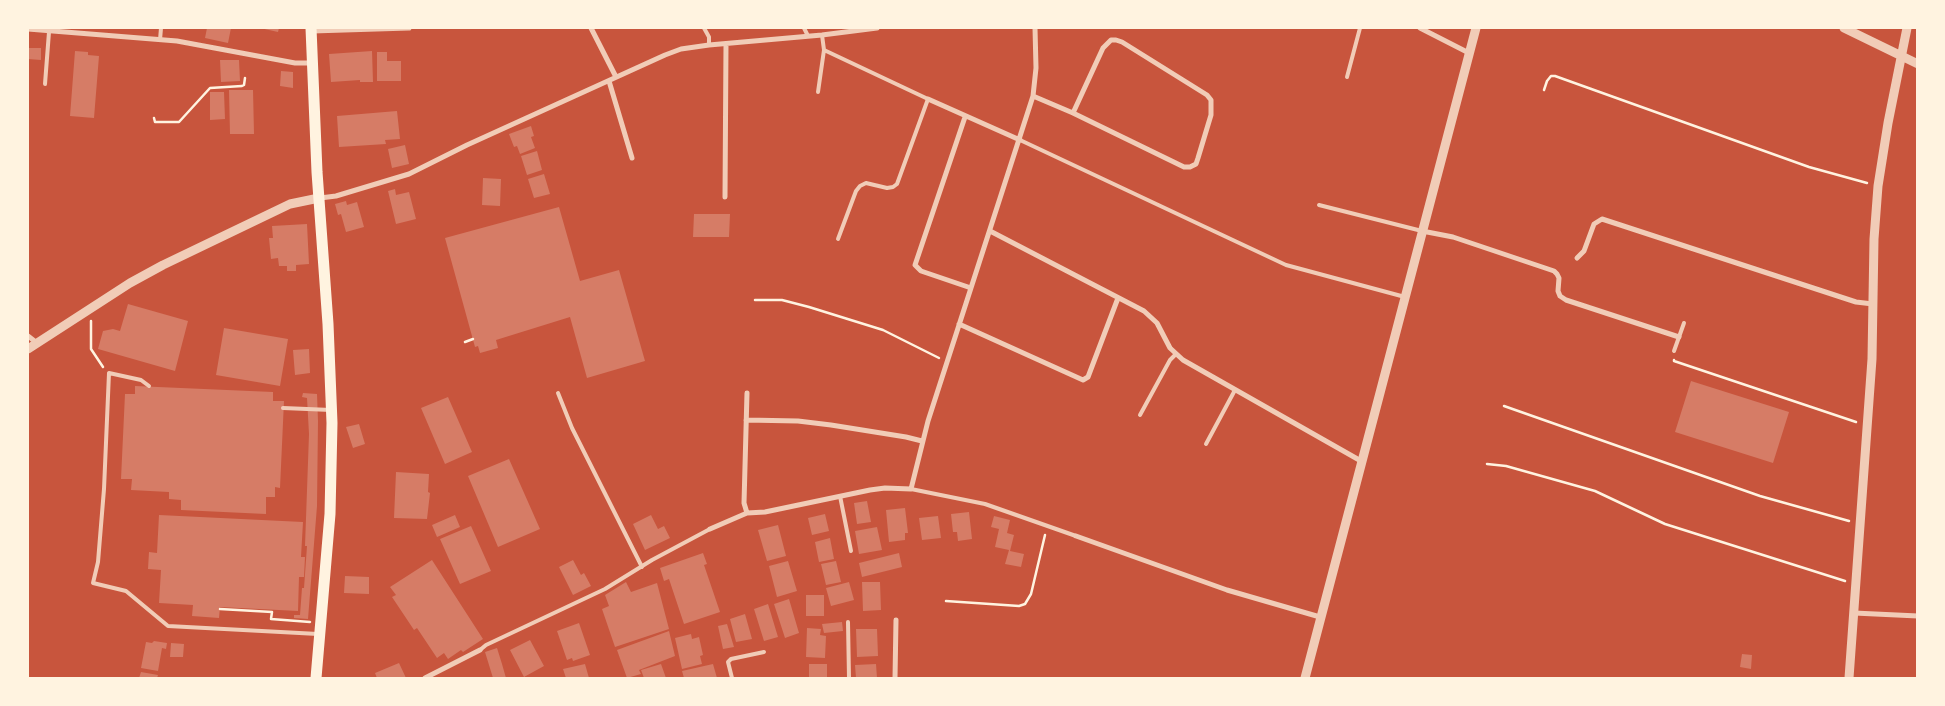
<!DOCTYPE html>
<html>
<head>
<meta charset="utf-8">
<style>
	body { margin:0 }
	#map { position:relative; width:1945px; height:706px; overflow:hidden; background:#c8553d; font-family:"Public Sans",sans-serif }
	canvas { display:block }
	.frame { position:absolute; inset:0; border:29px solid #fff3e0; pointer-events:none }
</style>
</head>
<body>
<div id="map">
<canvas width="1945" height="706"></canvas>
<div class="frame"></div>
</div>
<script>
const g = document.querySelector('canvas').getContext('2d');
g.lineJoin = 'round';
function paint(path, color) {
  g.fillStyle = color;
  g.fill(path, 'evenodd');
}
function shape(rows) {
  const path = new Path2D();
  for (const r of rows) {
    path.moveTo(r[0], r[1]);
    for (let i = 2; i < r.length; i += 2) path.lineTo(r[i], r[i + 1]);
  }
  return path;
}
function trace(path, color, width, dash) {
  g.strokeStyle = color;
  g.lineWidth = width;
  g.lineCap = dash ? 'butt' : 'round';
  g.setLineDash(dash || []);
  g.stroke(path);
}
paint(shape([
	[207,28,231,28,228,43,205,38],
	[260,28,279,28,278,32],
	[29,48,41,48,41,60,28,59],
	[75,51,88,52,88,55,99,56,94,118,70,116],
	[372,51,373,82,360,82,360,80,331,82,329,54],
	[377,52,387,52,387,61,401,61,401,81,377,81],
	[220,60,239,60,240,81,221,82],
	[281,71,293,72,293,88,280,86],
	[229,90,253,90,254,134,230,134],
	[210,92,224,92,225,119,210,120],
	[397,111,400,139,385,140,386,144,339,147,337,116],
	[531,126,534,136,531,137,535,148,520,154,517,146,514,147,509,134],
	[405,145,409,164,392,168,388,149],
	[537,151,542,170,527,175,521,156],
	[544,174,550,194,534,198,528,179],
	[483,178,501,179,500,206,482,205],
	[395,189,396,195,409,192,416,219,396,224,388,191],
	[346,201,347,205,357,202,364,227,346,232,341,214,338,215,335,204],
	[559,207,580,281,619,270,645,361,587,378,570,317,496,340,498,348,480,353,478,346,475,347,445,238],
	[694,214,730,214,729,237,693,237],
	[307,224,309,264,296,265,296,271,287,271,287,266,279,266,278,258,271,259,269,238,273,238,272,226],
	[128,304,188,321,175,371,98,349,103,331,113,329,120,331],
	[224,328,288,339,280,386,216,375],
	[309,349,310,373,295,375,293,350],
	[1691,381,1789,412,1773,463,1675,432],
	[135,386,273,392,273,401,284,401,280,488,275,487,275,497,266,497,266,514,181,510,181,500,169,499,169,492,131,490,132,479,121,479,125,394,135,394],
	[303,393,317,394,318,421,317,506,308,619,294,618,294,615,300,615,302,588,304,588,307,546,305,546,309,434,307,398,302,397],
	[448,397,472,452,445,464,421,408],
	[359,424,365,444,353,448,346,427],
	[509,459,540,529,498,547,468,476],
	[396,472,429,474,428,492,430,493,427,519,394,518],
	[867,501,871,522,857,524,854,503],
	[905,508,908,533,905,533,905,540,889,542,886,510],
	[969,512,972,539,958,541,957,532,953,532,951,514],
	[825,514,829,531,812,535,808,518],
	[159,515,303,522,301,557,305,557,304,577,299,577,298,611,220,607,219,618,192,616,193,605,159,603,161,570,148,569,149,552,157,553],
	[455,515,460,527,437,537,432,525],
	[651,515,658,529,664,526,670,538,645,550,633,524],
	[938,516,941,538,922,540,919,518],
	[994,516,1010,520,1007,533,1014,535,1010,551,1024,554,1021,567,1005,564,1009,550,995,547,999,529,991,527],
	[778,525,786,556,767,561,758,530],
	[471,526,491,571,460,584,440,539],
	[877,527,882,550,859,554,855,531],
	[830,538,834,559,819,562,815,542],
	[703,553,707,564,704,565,720,612,684,624,669,579,664,581,660,568],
	[899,553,902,567,862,577,859,563],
	[432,560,483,639,463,652,461,650,448,659,444,653,437,658,417,628,414,630,392,597,396,595,390,587],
	[573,560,581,575,584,573,591,586,573,595,559,567],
	[788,561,797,591,777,597,769,566],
	[836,561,841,582,826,585,821,564],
	[345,576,369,577,369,594,344,593],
	[626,582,631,592,657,583,669,629,615,647,602,609,609,606,605,595],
	[849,582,854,600,831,606,826,588],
	[862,582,880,582,881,610,863,611],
	[806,595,824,595,824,616,806,616],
	[789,599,799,633,785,638,774,604],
	[768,604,778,637,764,641,754,609],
	[745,614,752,639,736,642,730,619],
	[842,622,843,631,824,633,822,624],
	[579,623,590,655,573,661,572,658,567,660,557,631],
	[727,624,734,647,723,649,718,626],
	[807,628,821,629,820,635,826,636,825,658,806,657],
	[856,629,877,629,878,656,857,657],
	[669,631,675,656,639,670,641,674,627,678,617,650],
	[691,634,692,639,699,637,703,655,700,656,702,664,682,669,675,638],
	[530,640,544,666,524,677,510,650],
	[154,641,167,643,166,649,162,648,158,671,141,668,146,642,152,643],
	[171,643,184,644,183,657,170,657],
	[497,648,502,664,506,678,493,678,485,652],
	[1742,654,1752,655,1751,669,1740,667],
	[399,663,406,678,377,678,375,673],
	[585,664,589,678,566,678,563,669],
	[661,664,666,678,644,678,641,670],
	[713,664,717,678,684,678,682,671],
	[809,664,827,664,827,678,809,678],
	[876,664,877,678,856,678,855,665],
	[141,672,158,675,157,678,139,678]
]), '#d67c66');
trace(shape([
	[1544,90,1547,81,1551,76,1555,76,1809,167,1867,183],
	[154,118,155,122,179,122,210,88,242,86,244,85,245,78],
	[755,300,782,300,809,307,883,330,939,358],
	[91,321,91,349,103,367],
	[465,342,473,339],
	[1674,360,1674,361,1856,422],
	[1504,406,1760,496,1849,521],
	[1487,464,1506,466,1595,491,1665,524,1845,581],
	[946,601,1019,606,1025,604,1031,594,1045,535],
	[220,609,272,612,271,619,310,622]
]), '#fff3e0', 2.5);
trace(shape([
	[704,28,709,37,709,45],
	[804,28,808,36],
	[160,40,161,28],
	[824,50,928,99,897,184,893,187,887,188,866,183,860,186,856,191,838,239],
	[1347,77,1360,28],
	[45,84,49,32],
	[818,92,824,50,822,35],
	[1020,140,1286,265,1405,297],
	[1319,205,1422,231],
	[1674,351,1684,323],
	[149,386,141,380,109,373,104,489,98,562,93,583,126,591,168,626,318,634],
	[558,393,572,428,642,567],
	[283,408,331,410],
	[1140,415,1170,360,1175,355],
	[1206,444,1235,390],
	[911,489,985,504,1076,536],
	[840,496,851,551],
	[848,622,849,678],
	[480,650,486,645,605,589,652,560,710,529],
	[732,678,728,662,731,659,764,652]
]), '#f1ccb7', 4);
trace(shape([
	[591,28,616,77],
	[1420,28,1469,53],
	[28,29,177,41,295,63,312,63],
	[312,31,409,28],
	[609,81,632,158],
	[1033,96,1073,113,1184,167,1190,167,1196,164,1198,158,1211,115,1211,100,1207,95,1122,42,1116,40,1111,40,1103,48,1073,113],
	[928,99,1020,140],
	[965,117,915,265,921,271,971,288],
	[725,197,726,44],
	[320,198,336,196,409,174,467,145,665,55,681,49,709,45,822,35,877,28],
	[990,231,1144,311,1157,323,1170,348,1183,360,1361,461],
	[1422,231,1453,237,1554,271,1557,274,1559,278,1558,291,1560,296,1566,300,1679,337],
	[1577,258,1584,251,1594,224,1602,219,1856,302,1873,304],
	[959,324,1083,380,1088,377,1118,298],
	[28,336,37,343],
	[747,393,744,503,747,513],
	[746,420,798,421,831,425,906,437,922,441],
	[710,529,747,513,765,512,870,490,885,488,911,489,928,421,1033,96,1036,68,1035,28],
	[1076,536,1227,590,1320,617],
	[1854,613,1918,616],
	[425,678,480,650],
	[895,678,896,620]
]), '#f1ccb7', 5);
trace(shape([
	[1844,28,1918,64],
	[28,349,130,283,163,265,290,204,319,198],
	[1305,678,1476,28],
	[1849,678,1872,359,1874,239,1878,186,1888,123,1907,28]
]), '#f1ccb7', 9);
trace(shape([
	[311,28,317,172,328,324,332,423,330,514,316,678]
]), '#fff3e0', 11);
</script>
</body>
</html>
